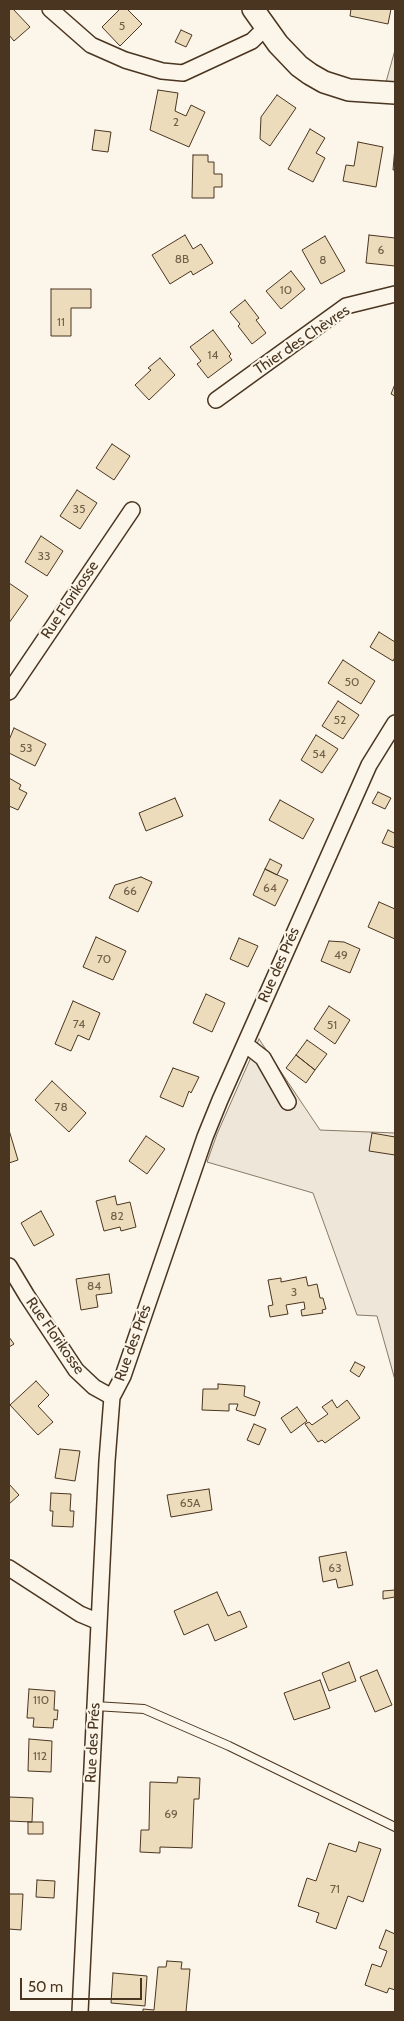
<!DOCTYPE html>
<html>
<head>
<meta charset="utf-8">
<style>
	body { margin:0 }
	#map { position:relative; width:404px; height:2021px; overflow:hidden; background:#fbf6e9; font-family:Cabin,sans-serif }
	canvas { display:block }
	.frame { position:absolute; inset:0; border:10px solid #4a3520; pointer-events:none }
	.scale { position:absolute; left:20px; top:1978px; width:122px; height:22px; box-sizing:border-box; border:2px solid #4a3520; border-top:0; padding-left:6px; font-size:15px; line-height:18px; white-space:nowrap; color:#4a3520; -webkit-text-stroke:4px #fbf6e9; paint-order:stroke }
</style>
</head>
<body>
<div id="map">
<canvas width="404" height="2021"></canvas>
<div class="frame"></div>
<div class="scale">50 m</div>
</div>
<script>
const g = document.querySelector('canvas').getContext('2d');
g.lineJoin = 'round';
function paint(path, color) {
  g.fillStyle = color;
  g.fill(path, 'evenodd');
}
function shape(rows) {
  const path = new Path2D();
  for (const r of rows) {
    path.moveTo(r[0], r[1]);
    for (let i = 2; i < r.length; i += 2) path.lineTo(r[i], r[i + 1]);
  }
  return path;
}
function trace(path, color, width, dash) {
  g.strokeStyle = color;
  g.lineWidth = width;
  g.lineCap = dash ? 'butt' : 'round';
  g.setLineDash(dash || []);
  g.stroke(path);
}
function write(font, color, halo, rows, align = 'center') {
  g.font = font + ' Cabin,sans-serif';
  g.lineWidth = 4;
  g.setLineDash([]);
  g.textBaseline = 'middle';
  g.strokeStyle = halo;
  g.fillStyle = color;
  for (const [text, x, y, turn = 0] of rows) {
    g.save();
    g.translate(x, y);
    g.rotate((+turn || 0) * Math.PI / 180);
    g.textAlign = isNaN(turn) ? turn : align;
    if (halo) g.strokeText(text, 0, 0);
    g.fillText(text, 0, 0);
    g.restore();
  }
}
const green = shape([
	[395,50,395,83,386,82,395,50],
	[259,1039,320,1130,395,1133,395,1380,377,1316,357,1315,313,1193,207,1162,217,1134,259,1039]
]);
paint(green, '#ede6d9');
trace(green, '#887966', 1);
const building = shape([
	[9,9,13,9,30,27,14,41,9,35,9,9],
	[120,9,127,9,142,24,120,46,102,27,120,9],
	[351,9,391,9,388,24,350,16,351,9],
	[181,30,192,35,186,47,175,42,181,30],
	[158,90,178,93,175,111,186,116,191,105,205,112,189,147,150,130,158,90],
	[277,95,296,108,270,146,260,139,261,117,277,95],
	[310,129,325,138,316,153,325,158,313,182,288,169,310,129],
	[95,130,111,132,108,152,92,150,95,130],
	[358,142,383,147,376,187,343,181,346,165,354,166,358,142],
	[395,147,395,170,393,170,395,147],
	[193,155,208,155,208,162,214,162,214,174,222,174,222,187,214,187,214,198,192,198,193,155],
	[185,235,193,249,201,244,213,263,193,275,191,271,170,284,152,255,185,235],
	[369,235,395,238,395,266,366,263,369,235],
	[325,236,345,271,321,284,302,250,325,236],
	[291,271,305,289,281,309,266,291,291,271],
	[51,289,91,289,91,308,71,308,71,336,51,336,51,289],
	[245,300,259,318,256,320,266,333,252,344,238,326,240,324,230,312,245,300],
	[213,330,231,354,229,356,232,360,208,378,197,364,201,361,190,347,213,330],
	[160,358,175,375,149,400,135,385,151,370,148,368,160,358],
	[395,384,395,396,391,394,395,384],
	[112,444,130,456,114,480,96,468,112,444],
	[77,490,97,503,80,529,60,516,77,490],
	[41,536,63,551,47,576,25,562,41,536],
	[9,583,28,596,9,623,9,583],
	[379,632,395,642,395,657,393,661,370,647,379,632],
	[343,660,375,681,361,704,328,683,343,660],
	[338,701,359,715,343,739,322,726,338,701],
	[14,728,46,744,35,766,9,753,9,740,14,728],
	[316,735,338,749,322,773,301,760,316,735],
	[9,778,21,785,19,789,27,793,18,810,9,806,9,778],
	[378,792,391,798,385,809,372,803,378,792],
	[175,798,183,816,146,831,139,813,175,798],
	[280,800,314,819,303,839,269,820,280,800],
	[388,830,394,833,395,831,395,848,382,843,388,830],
	[270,859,282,865,277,875,265,869,270,859],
	[265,869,288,880,275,906,253,895,265,869],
	[141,877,152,882,138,912,109,898,115,885,141,877],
	[379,902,395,909,395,939,368,927,379,902],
	[96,937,126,951,113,980,83,967,96,937],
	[239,938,258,946,248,967,230,959,239,938],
	[329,941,344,942,360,949,350,973,321,961,329,941],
	[206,994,225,1003,212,1032,193,1023,206,994],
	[73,1001,100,1013,89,1040,78,1035,71,1051,55,1044,73,1001],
	[329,1006,350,1020,335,1044,314,1029,329,1006],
	[307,1040,327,1054,315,1070,296,1055,307,1040],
	[296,1055,315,1070,306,1083,286,1068,296,1055],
	[173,1068,199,1077,191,1093,189,1091,183,1107,160,1097,173,1068],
	[52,1081,86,1113,69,1132,35,1100,52,1081],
	[9,1130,18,1160,9,1163,9,1130],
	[372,1133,395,1137,395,1155,369,1151,372,1133],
	[146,1136,165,1149,147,1174,129,1161,146,1136],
	[115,1196,117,1205,130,1202,136,1227,121,1231,120,1227,104,1231,96,1201,115,1196],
	[41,1211,54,1235,34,1246,21,1223,41,1211],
	[109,1274,112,1293,96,1295,98,1307,81,1310,76,1279,109,1274],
	[306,1277,308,1286,317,1284,320,1298,323,1298,326,1309,322,1310,323,1313,302,1316,301,1310,305,1309,304,1302,286,1305,288,1314,270,1317,268,1306,273,1305,268,1280,281,1278,281,1282,306,1277],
	[9,1337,14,1344,9,1347,9,1337],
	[355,1362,365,1367,359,1377,350,1371,355,1362],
	[36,1381,49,1395,38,1406,53,1422,38,1435,10,1405,36,1381],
	[218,1384,245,1386,244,1396,260,1402,255,1416,236,1410,238,1404,229,1404,229,1411,202,1410,203,1389,218,1389,218,1384],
	[332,1400,337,1408,347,1400,360,1418,325,1443,322,1440,318,1442,305,1424,309,1422,312,1425,328,1414,322,1407,332,1400],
	[297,1407,307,1421,291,1433,281,1418,297,1407],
	[254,1424,266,1429,259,1445,247,1440,254,1424],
	[60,1449,80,1451,75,1481,55,1478,60,1449],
	[9,1484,19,1495,9,1504,9,1484],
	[209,1489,212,1510,171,1517,167,1495,209,1489],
	[51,1493,71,1494,70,1511,74,1511,73,1527,52,1526,53,1511,50,1511,51,1493],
	[346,1552,353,1585,338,1588,336,1579,323,1582,319,1557,346,1552],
	[395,1590,395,1597,383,1599,383,1591,395,1590],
	[217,1592,228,1616,240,1611,247,1627,215,1641,208,1624,184,1635,174,1611,217,1592],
	[349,1662,356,1681,329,1691,322,1673,349,1662],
	[377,1670,392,1705,375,1712,360,1677,377,1670],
	[320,1680,330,1708,294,1720,284,1693,320,1680],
	[29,1689,55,1691,54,1710,58,1710,57,1720,54,1719,53,1728,33,1727,34,1718,27,1718,29,1689],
	[29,1739,52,1741,51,1772,28,1771,29,1739],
	[178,1777,200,1778,199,1799,194,1799,192,1848,160,1847,160,1853,140,1852,141,1830,149,1830,150,1782,177,1783,178,1777],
	[9,1797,33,1798,32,1822,9,1821,9,1797],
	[28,1822,43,1822,43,1834,28,1834,28,1822],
	[359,1842,381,1849,363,1902,348,1896,336,1929,316,1922,319,1913,298,1906,307,1878,316,1881,329,1843,356,1852,359,1842],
	[37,1880,55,1881,54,1898,36,1897,37,1880],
	[9,1894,23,1894,21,1930,9,1929,9,1894],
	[386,1930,395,1934,395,1990,389,1988,387,1993,365,1985,372,1964,381,1967,387,1951,379,1948,386,1930],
	[167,1961,182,1962,181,1969,190,1969,186,2012,143,2012,143,2009,154,2010,158,1967,166,1967,167,1961],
	[113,1973,147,1976,145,2006,111,2003,113,1973]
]);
paint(building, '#ecdcbc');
trace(building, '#4a3520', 1);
const lane = shape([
	[95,1706,144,1709,229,1746,395,1827]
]);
const street = shape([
	[50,9,91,45,125,60,162,71,183,73,252,41,265,28],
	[216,400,346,306,395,294],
	[9,692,132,510],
	[245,1044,263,1058,288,1102],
	[9,1266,27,1296,76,1370,94,1387,112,1397],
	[9,1568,80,1614,99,1622],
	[80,2012,107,1461,112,1397,123,1376,205,1137,220,1100,369,765,395,723]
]);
const secondary = shape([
	[253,9,278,44,299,66,310,74,324,82,349,90,395,93]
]);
trace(lane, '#4a3520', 10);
trace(street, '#4a3520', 18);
trace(secondary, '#4a3520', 24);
trace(lane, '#fbf6e9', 8);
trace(street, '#fbf6e9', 15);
trace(secondary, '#fbf6e9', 21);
write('12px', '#725f47', null, [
	["5",122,26],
	["2",176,122],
	["6",381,250],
	["8B",182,259],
	["8",323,260],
	["10",286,290],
	["11",61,322],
	["14",213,355],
	["35",79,509],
	["33",44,556],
	["50",352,682],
	["52",340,720],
	["53",26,748],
	["54",319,754],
	["64",270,888],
	["66",130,891],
	["49",341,955],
	["70",104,959],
	["74",79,1024],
	["51",332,1025],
	["78",61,1107],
	["82",117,1216],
	["84",94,1286],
	["3",294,1292],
	["65A",190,1503],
	["63",335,1568],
	["110",41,1700],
	["112",40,1756],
	["69",171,1814],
	["71",335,1889]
]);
write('15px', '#4a3520', '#fbf6e9', [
	["Thier des Chèvres",302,340,-34],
	["Rue Florikosse",70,600,-56],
	["Rue des Prés",279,965,-66],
	["Rue Florikosse",55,1336,55],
	["Rue des Prés",133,1343,-70],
	["Rue des Prés",93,1743,-87]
]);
</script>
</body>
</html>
